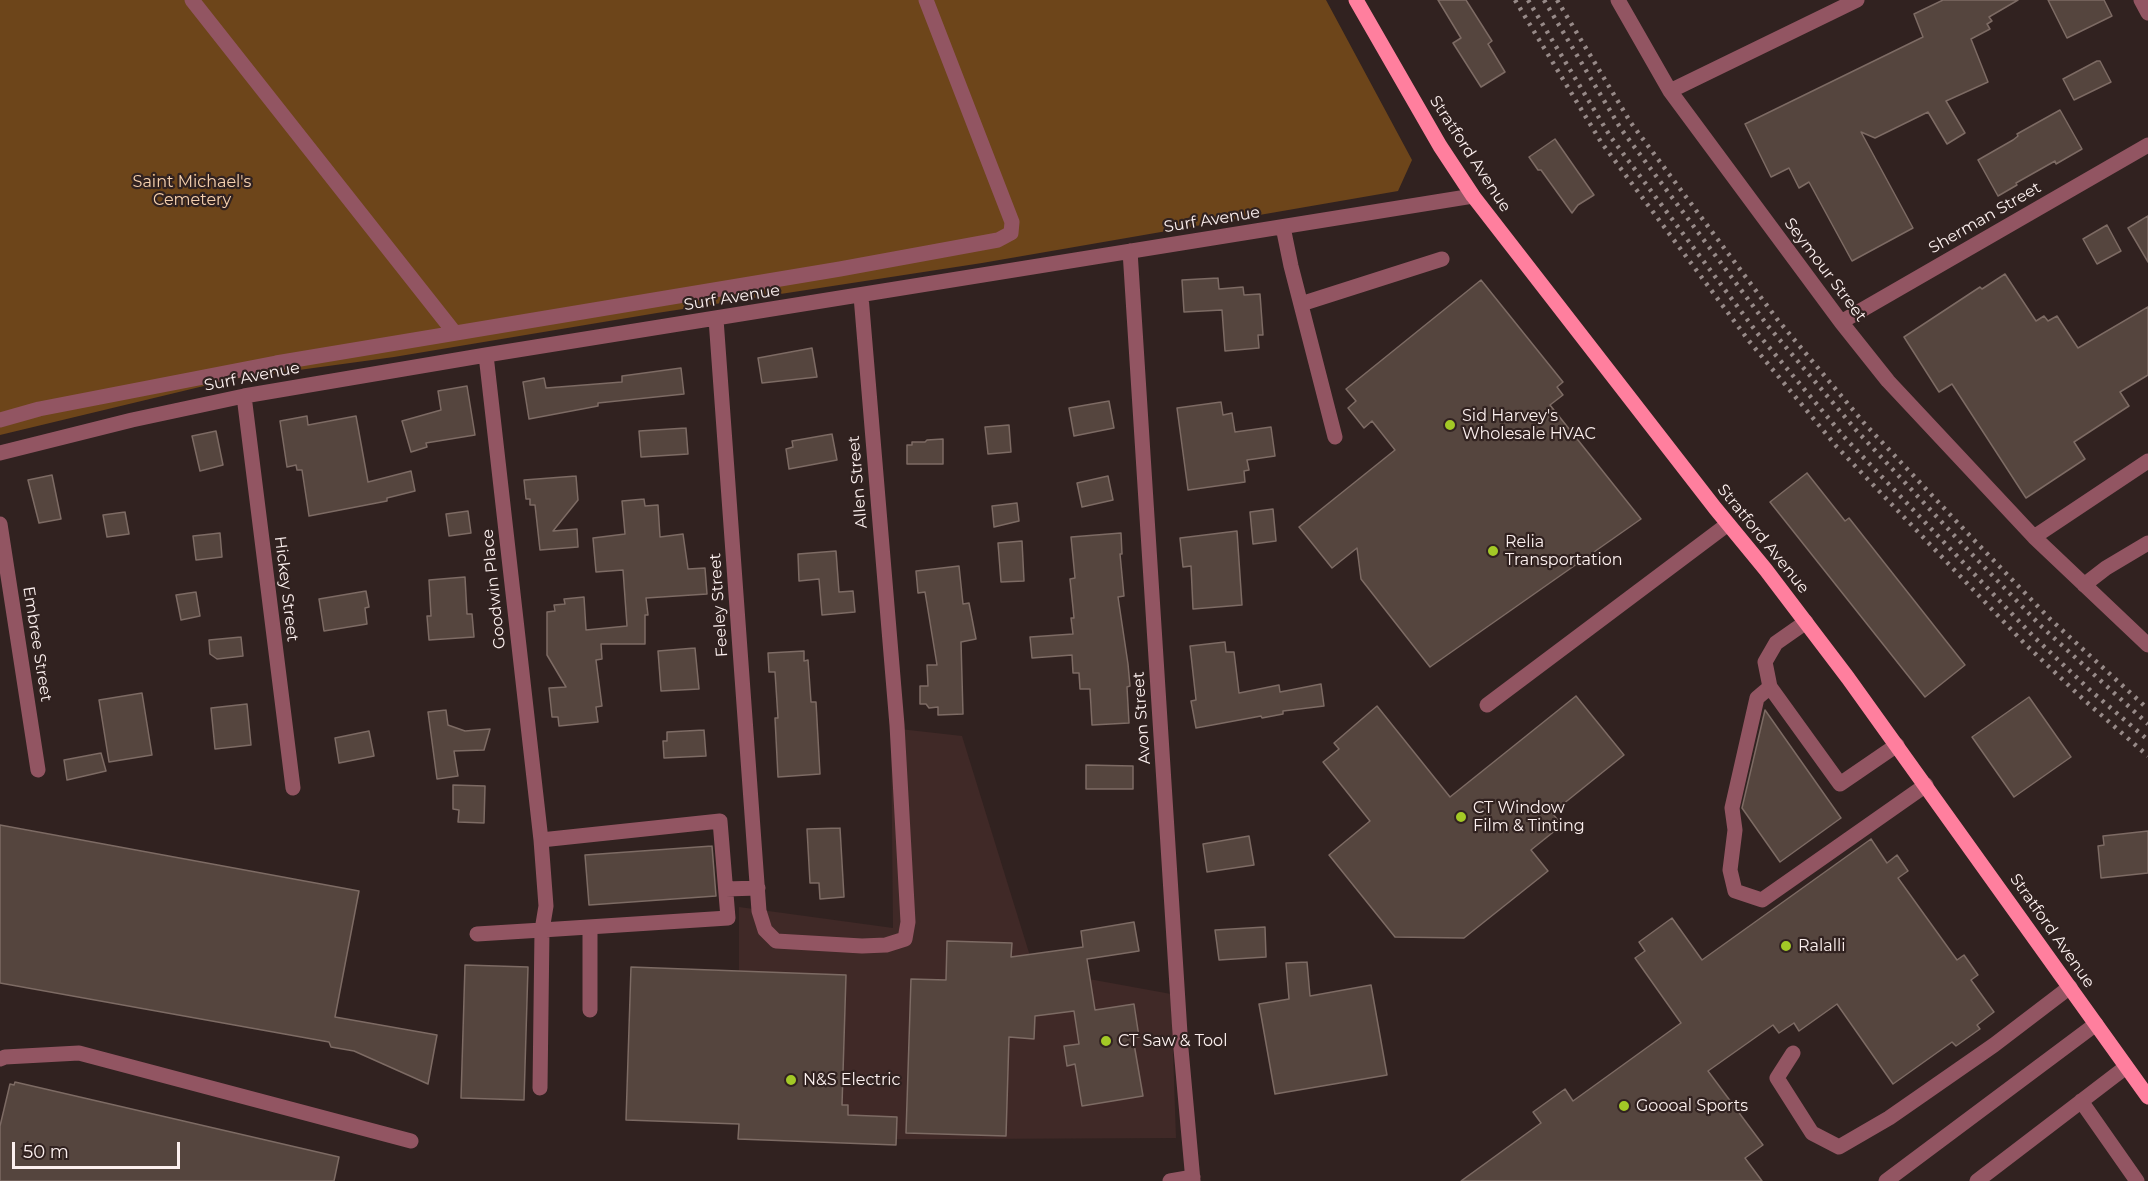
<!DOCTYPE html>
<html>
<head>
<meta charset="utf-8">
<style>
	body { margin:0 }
	#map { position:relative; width:2148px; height:1181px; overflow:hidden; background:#312220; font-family:Montserrat,sans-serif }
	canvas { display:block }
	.scale { position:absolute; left:12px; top:1142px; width:168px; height:27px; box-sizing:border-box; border:3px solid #fcf0ef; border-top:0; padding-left:8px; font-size:18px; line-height:21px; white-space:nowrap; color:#fcf0ef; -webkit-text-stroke:4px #312220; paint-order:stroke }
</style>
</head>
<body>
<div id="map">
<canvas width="2148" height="1181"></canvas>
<div class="scale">50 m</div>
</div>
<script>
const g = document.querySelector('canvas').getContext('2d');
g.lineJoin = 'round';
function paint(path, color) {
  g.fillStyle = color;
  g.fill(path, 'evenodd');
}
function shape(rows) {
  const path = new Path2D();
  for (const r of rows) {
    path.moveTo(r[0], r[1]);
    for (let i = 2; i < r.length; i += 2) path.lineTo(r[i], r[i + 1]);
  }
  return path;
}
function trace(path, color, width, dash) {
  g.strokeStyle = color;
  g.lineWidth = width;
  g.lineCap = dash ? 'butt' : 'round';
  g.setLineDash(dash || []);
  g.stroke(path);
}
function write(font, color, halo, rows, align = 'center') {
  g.font = font + ' Montserrat,sans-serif';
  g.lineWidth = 4.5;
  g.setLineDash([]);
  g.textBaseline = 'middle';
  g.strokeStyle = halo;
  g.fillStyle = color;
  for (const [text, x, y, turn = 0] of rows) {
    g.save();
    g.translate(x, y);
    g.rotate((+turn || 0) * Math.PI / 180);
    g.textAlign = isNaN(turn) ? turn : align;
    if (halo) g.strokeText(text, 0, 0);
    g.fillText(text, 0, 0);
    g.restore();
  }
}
paint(shape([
	[891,728,962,736,1034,969,1171,994,1176,1138,739,1140,739,907,893,928]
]), '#402927');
paint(shape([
	[0,0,1326,0,1412,160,1398,191,982,263,657,313,394,357,233,379,0,435]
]), '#6d451a');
const building = shape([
	[1438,0,1466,0,1492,41,1488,44,1505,72,1481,87,1453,43,1461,38,1438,0],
	[1943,0,2018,0,1989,17,1992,21,1987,24,1990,29,1971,39,1988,82,1946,101,1965,133,1947,144,1928,112,1875,138,1861,132,1913,228,1852,261,1809,182,1799,188,1789,168,1771,177,1745,124,1923,37,1914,14,1943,0],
	[2048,0,2104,0,2112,16,2067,38,2048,0],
	[2097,61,2100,61,2111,82,2074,100,2063,79,2097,61],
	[2060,110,2082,149,2056,164,2055,161,2016,183,2017,185,1998,196,1978,160,2013,140,2018,136,2017,134,2060,110],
	[1555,139,1594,195,1578,205,1572,213,1541,170,1538,170,1529,157,1555,139],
	[2148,216,2148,262,2128,228,2148,216],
	[2107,225,2121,251,2097,264,2083,239,2107,225],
	[2005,274,2036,321,2044,316,2048,321,2057,316,2078,348,2148,307,2148,375,2120,392,2129,406,2074,442,2085,459,2026,498,1952,384,1939,392,1904,337,1980,287,1982,289,2005,274],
	[1218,278,1219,289,1243,287,1244,295,1260,294,1263,335,1258,335,1259,348,1225,351,1222,310,1184,312,1182,280,1218,278],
	[1481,280,1563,382,1557,387,1563,395,1550,405,1641,519,1430,667,1361,579,1357,548,1332,568,1299,527,1395,450,1372,421,1364,428,1348,408,1356,401,1346,389,1481,280],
	[812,348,817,377,762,383,758,358,812,348],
	[681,368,684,394,598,403,598,406,529,419,523,382,544,378,546,388,622,382,622,376,681,368],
	[467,386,475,435,426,443,427,447,411,452,402,421,441,410,438,391,467,386],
	[1109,401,1114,428,1074,436,1069,408,1109,401],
	[1221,402,1223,415,1232,413,1235,432,1271,427,1275,456,1247,460,1249,470,1244,471,1245,482,1188,490,1177,408,1221,402],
	[307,416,308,425,356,416,368,482,411,471,415,491,387,498,387,501,309,516,302,470,297,470,296,465,287,467,280,421,307,416],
	[1009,425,1011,452,988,454,985,427,1009,425],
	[686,428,688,454,641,457,639,431,686,428],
	[216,431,223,465,200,471,192,436,216,431],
	[832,434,837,460,789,469,786,449,793,447,792,441,832,434],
	[943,439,943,464,907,464,907,445,912,445,912,442,925,442,927,440,943,439],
	[1807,473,1845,521,1849,518,1965,665,1925,697,1770,502,1807,473],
	[52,475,61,519,39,523,28,480,52,475],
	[576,476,578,500,553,531,577,529,578,547,540,550,535,505,530,505,530,499,526,499,524,480,576,476],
	[1108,476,1113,500,1082,507,1077,483,1108,476],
	[644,499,645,506,658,505,660,537,683,534,688,569,705,568,707,594,646,598,648,615,645,615,645,644,601,644,602,659,596,660,602,706,596,707,598,722,559,726,558,717,552,717,549,688,566,687,547,655,547,612,555,611,554,605,565,604,564,599,584,597,586,630,627,626,623,570,596,572,593,538,625,534,622,501,644,499],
	[1017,503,1019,521,994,527,992,506,1017,503],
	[1273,509,1276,541,1253,544,1250,512,1273,509],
	[468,511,471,533,449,536,446,514,468,511],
	[125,512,129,534,107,537,103,515,125,512],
	[1237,531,1242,605,1193,609,1191,566,1183,567,1180,538,1237,531],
	[220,533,222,557,196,560,193,536,220,533],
	[1121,533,1122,554,1120,554,1124,596,1118,597,1128,664,1130,686,1127,687,1129,723,1092,725,1090,689,1080,689,1079,673,1073,673,1072,655,1032,658,1030,637,1073,634,1071,618,1074,618,1070,579,1075,578,1071,537,1121,533],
	[1022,541,1024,581,1001,582,998,543,1022,541],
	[836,551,839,592,853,591,855,612,822,615,819,579,799,581,798,554,836,551],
	[959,566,963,604,969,603,976,639,961,642,963,714,938,715,938,707,929,708,926,704,920,704,920,686,928,686,927,665,937,665,925,592,918,593,916,571,959,566],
	[465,577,467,614,472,614,474,637,429,640,427,616,431,616,429,580,465,577],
	[366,591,369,607,365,608,367,624,324,631,319,599,366,591],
	[196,592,200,616,181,620,176,595,196,592],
	[241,637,243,656,217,659,210,654,209,640,241,637],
	[1225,642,1226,652,1234,652,1239,693,1279,685,1280,692,1321,684,1324,706,1283,711,1283,714,1262,718,1261,716,1196,728,1191,701,1196,700,1190,646,1225,642],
	[695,648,699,689,661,691,658,651,695,648],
	[804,651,804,661,808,660,811,702,816,702,820,774,778,777,775,718,778,718,775,672,769,672,768,653,804,651],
	[142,693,152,755,109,762,99,700,142,693],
	[1576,696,1624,755,1552,813,1562,825,1531,850,1548,871,1464,938,1395,937,1329,855,1370,821,1323,762,1339,749,1334,743,1377,706,1450,797,1576,696],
	[2029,697,2071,757,2014,797,1972,737,2029,697],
	[247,704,251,745,215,749,211,708,247,704],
	[446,710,448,725,465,731,490,729,484,750,454,751,458,776,437,779,428,712,446,710],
	[1765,710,1841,818,1780,862,1742,808,1765,710],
	[704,730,706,756,664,758,663,741,667,741,667,732,704,730],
	[369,731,374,756,339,763,335,738,369,731],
	[101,753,106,771,67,780,64,760,101,753],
	[1086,765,1133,766,1133,789,1086,789,1086,765],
	[453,785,485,786,484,823,458,822,459,810,453,809,453,785],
	[0,825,359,891,335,1017,437,1035,428,1084,354,1051,331,1047,329,1042,0,983,0,825],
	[840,828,844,897,820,899,819,883,810,883,807,829,840,828],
	[2148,831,2148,873,2101,878,2098,846,2104,845,2103,836,2148,831],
	[1249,836,1254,865,1207,872,1203,844,1249,836],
	[1871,839,1887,863,1897,855,1908,871,1898,878,1957,960,1964,955,1978,975,1971,980,1994,1012,1977,1025,1980,1029,1956,1046,1952,1042,1893,1084,1837,1004,1799,1031,1794,1023,1779,1033,1773,1025,1708,1071,1763,1145,1745,1158,1762,1181,1461,1181,1541,1123,1533,1112,1565,1089,1573,1101,1681,1023,1635,958,1645,951,1639,942,1672,918,1702,960,1871,839],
	[712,846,716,896,589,905,585,855,712,846],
	[1134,922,1139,951,1087,959,1095,1010,1134,1004,1139,1037,1133,1038,1143,1096,1082,1106,1075,1064,1067,1066,1064,1046,1079,1044,1074,1011,1035,1016,1034,1039,1009,1037,1006,1136,906,1133,911,979,946,980,947,941,1012,943,1011,957,1083,947,1081,931,1134,922],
	[1265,927,1266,957,1219,960,1215,930,1265,927],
	[1307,962,1310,996,1371,985,1387,1075,1275,1094,1259,1004,1289,999,1286,963,1307,962],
	[465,965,528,967,524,1100,461,1098,465,965],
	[631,967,846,975,842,1105,848,1105,848,1115,897,1117,896,1145,738,1139,739,1124,626,1120,631,967],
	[15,1082,339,1157,334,1181,0,1181,0,1126,10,1084,14,1085,15,1082]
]);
paint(building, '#55453e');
trace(building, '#7d6b64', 1.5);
trace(shape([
	[192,0,454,332],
	[1618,0,1670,91,1841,322,1888,381,2034,537,2148,645],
	[2141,0,2148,13],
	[1670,91,1857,0],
	[1283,227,1291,266,1335,437],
	[1130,251,1181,1049,1193,1181],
	[1301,304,1442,259],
	[716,319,759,911,765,930,776,941,862,946,886,945,905,939,908,922,897,725,861,296],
	[1841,322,2148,145],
	[244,396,293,788],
	[0,420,39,409,276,363,840,269,998,240,1011,233,1012,222,926,0],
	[0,453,132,420,244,396,486,355,1473,196],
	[0,524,38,770],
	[2034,537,2148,461],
	[2084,585,2106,568,2148,543],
	[1806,622,1776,643,1765,662,1770,687,1840,784,1897,745],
	[1770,687,1757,698,1732,808,1735,830,1730,870,1735,891,1762,900,1926,785],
	[1487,705,1728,524],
	[726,889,758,888],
	[590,928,590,1010],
	[477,934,542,930,546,906,541,840,486,355],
	[1793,1053,1777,1078,1812,1133,1839,1147,1889,1118,1994,1045,2070,987],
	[0,1059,5,1057,79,1053,411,1141],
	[540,1088,542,930,728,918,720,821,541,840],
	[2081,1101,2137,1181],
	[1170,1181,1193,1177],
	[1886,1181,2096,1024],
	[1977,1181,2126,1067]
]), '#925562', 15);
trace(shape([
	[1356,0,1440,146,1473,196,1715,508,1766,570,1848,678,2148,1097]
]), '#ff7f9e', 15);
trace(shape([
	[1515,0,1601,142,1749,341,1837,447,2025,644,2083,699,2148,756],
	[1528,0,1610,136,1758,334,1846,439,2033,636,2091,691,2148,740],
	[1544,0,1621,129,1768,326,1856,430,1965,547,2042,627,2148,724],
	[1557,0,1631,123,1777,319,1864,423,1973,539,2050,619,2148,709]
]), '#978a88', 4.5, [3, 6]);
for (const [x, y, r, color] of [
	[1450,425,6,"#a3c926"],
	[1493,551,6,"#a3c926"],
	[1461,817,6,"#a3c926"],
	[1786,946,6,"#a3c926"],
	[1106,1041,6,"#a3c926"],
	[791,1080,6,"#a3c926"],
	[1624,1106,6,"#a3c926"]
]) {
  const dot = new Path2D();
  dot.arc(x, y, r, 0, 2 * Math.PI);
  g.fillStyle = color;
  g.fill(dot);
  trace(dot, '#312220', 2);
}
write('16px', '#fcf0ef', '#312220', [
	["Stratford Avenue",1470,154,57],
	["Sherman Street",1985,218,-30],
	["Surf Avenue",1212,220,-9],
	["Seymour Street",1825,270,53],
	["Surf Avenue",732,298,-9],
	["Surf Avenue",252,377,-11],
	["Allen Street",858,482,-95],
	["Stratford Avenue",1763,539,51],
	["Hickey Street",286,589,83],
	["Goodwin Place",494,589,-96],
	["Feeley Street",719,605,-94],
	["Embree Street",37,644,81],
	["Avon Street",1142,718,-94],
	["Stratford Avenue",2052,931,55]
]);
write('16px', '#f7d2b0', '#312220', [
	["Saint Michael's",192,182],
	["Cemetery",192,200]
]);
write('16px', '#fcf0ef', '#312220', [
	["Sid Harvey's",1462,416],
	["Wholesale HVAC",1462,434],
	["Relia",1505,542],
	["Transportation",1505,560],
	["CT Window",1473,808],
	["Film & Tinting",1473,826],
	["Ralalli",1798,946],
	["CT Saw & Tool",1118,1041],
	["N&S Electric",803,1080],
	["Goooal Sports",1636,1106]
], 'left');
</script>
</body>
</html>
